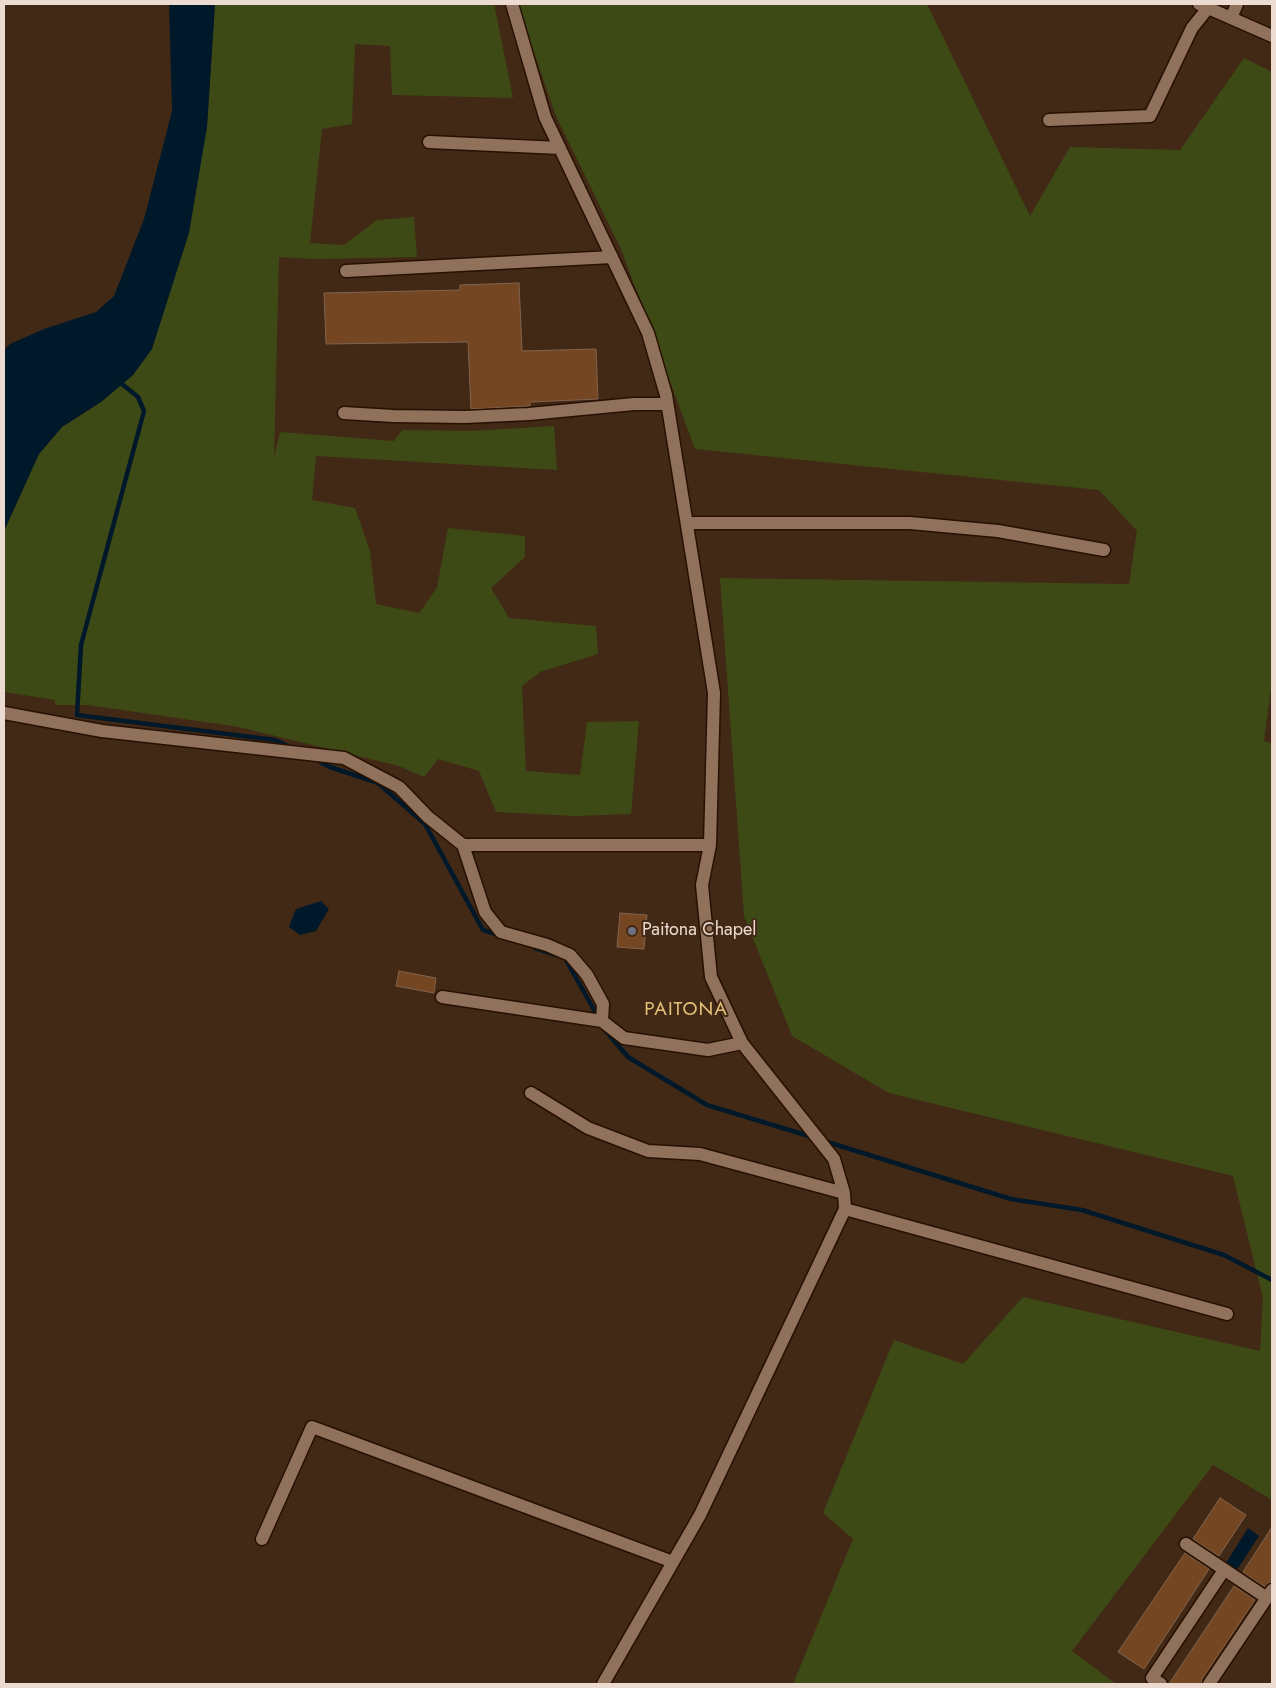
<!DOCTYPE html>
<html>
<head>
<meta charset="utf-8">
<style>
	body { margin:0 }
	#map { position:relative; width:1276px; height:1688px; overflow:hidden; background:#422915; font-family:Jost,sans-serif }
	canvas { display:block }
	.frame { position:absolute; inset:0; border:5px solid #ecdbd0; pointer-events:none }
</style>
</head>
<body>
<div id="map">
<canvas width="1276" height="1688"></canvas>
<div class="frame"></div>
</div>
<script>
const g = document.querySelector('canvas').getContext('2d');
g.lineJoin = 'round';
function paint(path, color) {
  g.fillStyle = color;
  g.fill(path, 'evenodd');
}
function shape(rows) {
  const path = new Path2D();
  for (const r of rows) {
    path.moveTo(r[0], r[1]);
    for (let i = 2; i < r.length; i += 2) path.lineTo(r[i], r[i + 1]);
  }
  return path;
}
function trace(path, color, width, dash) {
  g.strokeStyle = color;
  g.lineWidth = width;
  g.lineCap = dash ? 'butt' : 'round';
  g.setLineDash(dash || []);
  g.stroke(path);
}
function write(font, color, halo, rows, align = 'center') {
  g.font = font + ' Jost,sans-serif';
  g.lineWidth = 4;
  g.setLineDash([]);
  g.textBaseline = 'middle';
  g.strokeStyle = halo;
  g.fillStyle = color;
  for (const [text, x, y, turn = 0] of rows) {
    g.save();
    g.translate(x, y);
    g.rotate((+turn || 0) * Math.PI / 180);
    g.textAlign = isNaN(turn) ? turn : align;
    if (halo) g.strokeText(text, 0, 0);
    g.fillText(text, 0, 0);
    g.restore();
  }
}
paint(shape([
	[215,4,494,4,513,98,392,95,390,46,355,44,352,124,322,129,310,243,344,245,377,220,414,217,417,257,315,259,279,257,274,457,280,432,394,441,402,430,471,431,554,426,557,470,316,456,312,500,355,508,370,551,376,604,419,613,437,588,448,528,525,536,525,557,491,588,509,618,596,626,598,654,540,672,522,686,526,771,580,775,587,722,639,721,631,814,575,816,496,812,479,771,438,759,424,777,399,766,239,727,88,705,55,705,55,700,4,692,4,531,39,454,62,427,101,402,133,375,152,348,207,127],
	[517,4,927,4,1030,216,1070,147,1180,150,1244,58,1272,72,1272,682,1264,741,1272,744,1272,1500,1213,1465,1072,1651,1116,1684,793,1684,853,1539,823,1513,894,1340,963,1364,1023,1297,1260,1351,1263,1298,1233,1176,889,1093,792,1036,744,916,720,578,1129,584,1137,531,1099,490,695,449,621,249,556,116]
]), '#3d4a16');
paint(shape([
	[169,4,215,4,207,127,189,233,152,349,133,375,101,402,62,427,39,454,4,531,4,350,10,344,44,329,96,312,114,296,144,219,172,111],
	[321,901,329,909,316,931,300,935,289,927,296,909],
	[1248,1528,1259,1536,1237,1570,1226,1563]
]), '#00192a');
trace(shape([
	[119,380,122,384,138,397,144,411,81,645,77,715,275,740,290,747],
	[315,759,330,767,378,783,425,824,483,930,499,935],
	[535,948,556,955],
	[565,958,598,1017],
	[605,1030,628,1057,707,1105,812,1137],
	[824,1141,1011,1199,1082,1210,1224,1255,1272,1280]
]), '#00192a', 4.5);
const building = shape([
	[519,283,522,351,596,349,598,399,530,402,530,406,471,409,468,342,326,344,324,293,460,290,460,285,519,283],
	[620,913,647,915,644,949,617,947,620,913],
	[399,971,436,978,434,993,396,986,399,971],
	[1220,1498,1246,1515,1219,1556,1193,1539,1220,1498],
	[1272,1527,1272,1582,1268,1583,1265,1587,1243,1572,1272,1527],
	[1185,1553,1209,1569,1144,1669,1118,1652,1185,1553],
	[1234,1586,1255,1600,1202,1679,1201,1684,1169,1684,1234,1586]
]);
paint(building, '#744622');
trace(building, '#81644f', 1);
const minor = shape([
	[512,4,545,117,648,333,666,395,714,693,710,845,702,885,711,977,742,1043,834,1159,844,1193,845,1209,700,1515,603,1684],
	[1199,4,1272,36],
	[1231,18,1237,4],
	[1049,120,1150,116,1192,28,1208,8],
	[429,142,560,148],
	[346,271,612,257],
	[344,413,393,416,465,417,529,414,634,404,667,404],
	[687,523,910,523,998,531,1104,550],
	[4,713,102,731,344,758,399,787,428,817,463,845,710,845],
	[463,845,485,912,501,932,547,945,570,955,587,975,603,1004,602,1021,624,1038,708,1050,742,1043],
	[442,997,602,1021],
	[531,1093,588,1128,648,1151,700,1154,844,1193],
	[845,1209,1227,1314],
	[262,1539,312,1427,673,1562],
	[1186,1544,1267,1598],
	[1161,1684,1152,1678,1224,1570],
	[1209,1684,1272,1590]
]);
trace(minor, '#281000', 15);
trace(minor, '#8f715c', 12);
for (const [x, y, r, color] of [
	[632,931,5,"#6b7280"]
]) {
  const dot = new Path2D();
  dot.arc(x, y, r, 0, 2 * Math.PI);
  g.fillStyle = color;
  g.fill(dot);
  trace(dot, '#422915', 2);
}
write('18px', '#ecdbd0', '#422915', [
	["Paitona Chapel",642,931]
], 'left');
g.letterSpacing = '1px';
write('19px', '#e4c178', '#422915', [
	["PAITONA",686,1010]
]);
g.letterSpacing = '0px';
</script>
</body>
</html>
